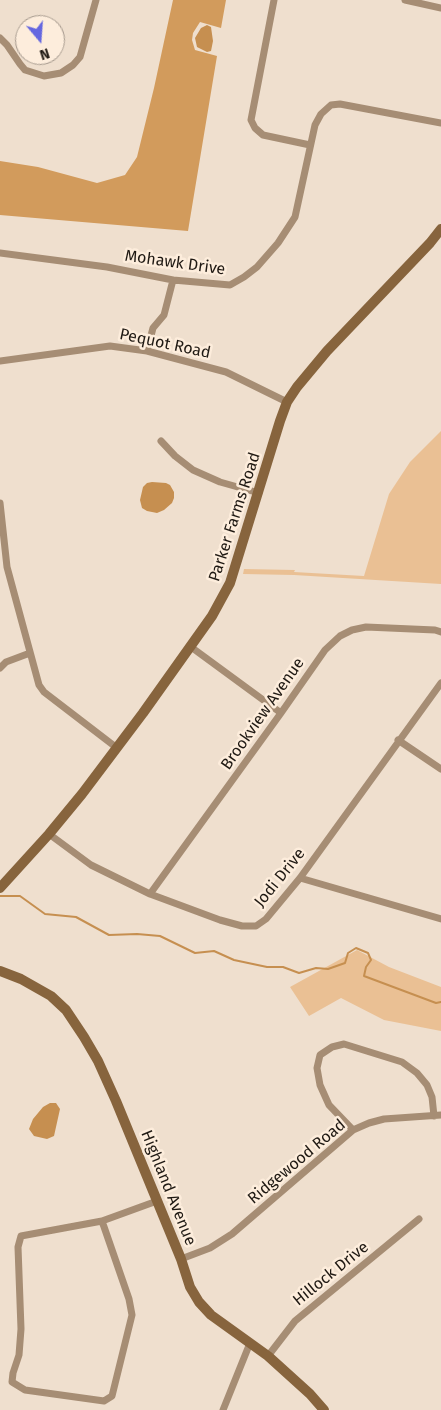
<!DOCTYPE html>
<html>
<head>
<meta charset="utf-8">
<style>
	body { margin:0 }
	#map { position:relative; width:441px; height:1410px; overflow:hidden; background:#efdfce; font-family:"Fira Sans",sans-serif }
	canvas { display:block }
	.north { position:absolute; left:15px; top:15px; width:50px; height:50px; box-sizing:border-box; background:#fdeddc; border:1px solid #a4988c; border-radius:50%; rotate:162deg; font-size:14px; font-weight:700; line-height:20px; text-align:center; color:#1f1913 }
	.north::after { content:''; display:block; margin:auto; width:18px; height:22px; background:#6567e0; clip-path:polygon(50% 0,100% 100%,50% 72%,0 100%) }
</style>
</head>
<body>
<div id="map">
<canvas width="441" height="1410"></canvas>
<div class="north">N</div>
</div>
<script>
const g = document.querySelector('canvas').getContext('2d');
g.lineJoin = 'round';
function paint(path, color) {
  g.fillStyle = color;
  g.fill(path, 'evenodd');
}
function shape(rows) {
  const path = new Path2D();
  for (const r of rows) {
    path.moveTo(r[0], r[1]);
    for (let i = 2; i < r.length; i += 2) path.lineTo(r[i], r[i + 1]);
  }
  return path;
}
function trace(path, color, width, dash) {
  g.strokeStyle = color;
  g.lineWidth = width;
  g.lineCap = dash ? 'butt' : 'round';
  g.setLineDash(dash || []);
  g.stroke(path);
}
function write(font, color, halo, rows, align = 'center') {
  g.font = font + ' "Fira Sans",sans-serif';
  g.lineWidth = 5;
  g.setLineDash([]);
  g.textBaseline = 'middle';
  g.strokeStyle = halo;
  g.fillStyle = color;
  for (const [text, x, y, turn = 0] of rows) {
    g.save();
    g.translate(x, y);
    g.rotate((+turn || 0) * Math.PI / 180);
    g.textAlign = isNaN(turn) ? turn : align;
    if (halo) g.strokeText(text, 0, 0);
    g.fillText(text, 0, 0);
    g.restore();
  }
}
paint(shape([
	[441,431,441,584,294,575,243,574,244,569,295,570,294,572,364,576,389,494,410,462],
	[357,950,389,967,441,987,441,1031,384,1020,341,998,309,1016,290,987]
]), '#eac094');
paint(shape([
	[173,0,226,0,221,28,200,22,193,33,192,40,195,50,217,56,188,231,0,215,0,161,38,167,97,183,125,175,137,157,154,88]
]), '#d29b5c');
paint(shape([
	[207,25,211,27,213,41,211,51,207,52,197,47,195,38,201,28],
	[152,482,166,483,170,485,174,492,174,498,172,503,164,510,157,513,147,511,142,508,140,500,143,487,147,483],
	[50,1103,56,1103,60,1109,54,1136,47,1139,34,1136,29,1129,33,1119,43,1107]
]), '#c68f50');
trace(shape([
	[0,896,20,896,45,914,76,917,109,935,137,934,160,936,195,953,214,951,234,960,267,967,283,967,299,973,316,968,328,969,345,963,348,953,356,948,368,953,371,960,366,967,364,976,436,1003,441,1002]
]), '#c68f50', 2);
trace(shape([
	[274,0,251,120,255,128,263,135,310,145],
	[405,0,441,8],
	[0,38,7,45,20,64,25,70,44,76,61,73,73,65,80,57,96,0],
	[0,253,107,267,173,280,230,285,244,277,257,267,278,243,295,217,315,125,321,114,331,105,340,104,441,123],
	[147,351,153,328,164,315,173,280],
	[0,361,110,346,147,351,226,372,287,402],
	[161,441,175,456,193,470,220,482,259,493],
	[0,503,7,567,39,685,44,692,117,748],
	[191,647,281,713],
	[0,668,6,662,30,653],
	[398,740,441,769],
	[49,834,91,865,150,894,220,920,242,926,256,926,266,919,300,878,441,683],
	[300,878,441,919],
	[150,894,281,713,325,650,340,636,352,630,366,627,435,630,441,632],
	[353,1130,329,1105,320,1085,317,1068,320,1055,332,1047,344,1044,402,1062,417,1073,427,1085,432,1097,434,1116],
	[102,1221,129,1299,132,1315,112,1396,104,1401,25,1390,12,1382,13,1373,19,1355,21,1329,18,1247,21,1236,102,1221],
	[102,1221,157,1201],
	[181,1259,210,1248,232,1234,353,1130,369,1123,384,1119,441,1115],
	[268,1356,295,1321,419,1219],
	[223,1410,250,1343]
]), '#a68d74', 7);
trace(shape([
	[0,888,49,834,82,794,143,713,212,616,230,583,280,421,287,402,297,387,327,351,430,243,441,229],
	[0,971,21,979,51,996,66,1010,84,1037,98,1061,116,1101,181,1259,190,1287,199,1302,211,1315,268,1356,310,1394,324,1410]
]), '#87643d', 10);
write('16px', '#1f1913', '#fdeddc', [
	["Mohawk Drive",175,263,8],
	["Pequot Road",165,344,12],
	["Parker Farms Road",235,517,-72],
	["Brookview Avenue",263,714,-55],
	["Jodi Drive",280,878,-51],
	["Ridgewood Road",297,1162,-40],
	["Highland Avenue",168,1188,68],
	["Hillock Drive",331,1274,-39]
]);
</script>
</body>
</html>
